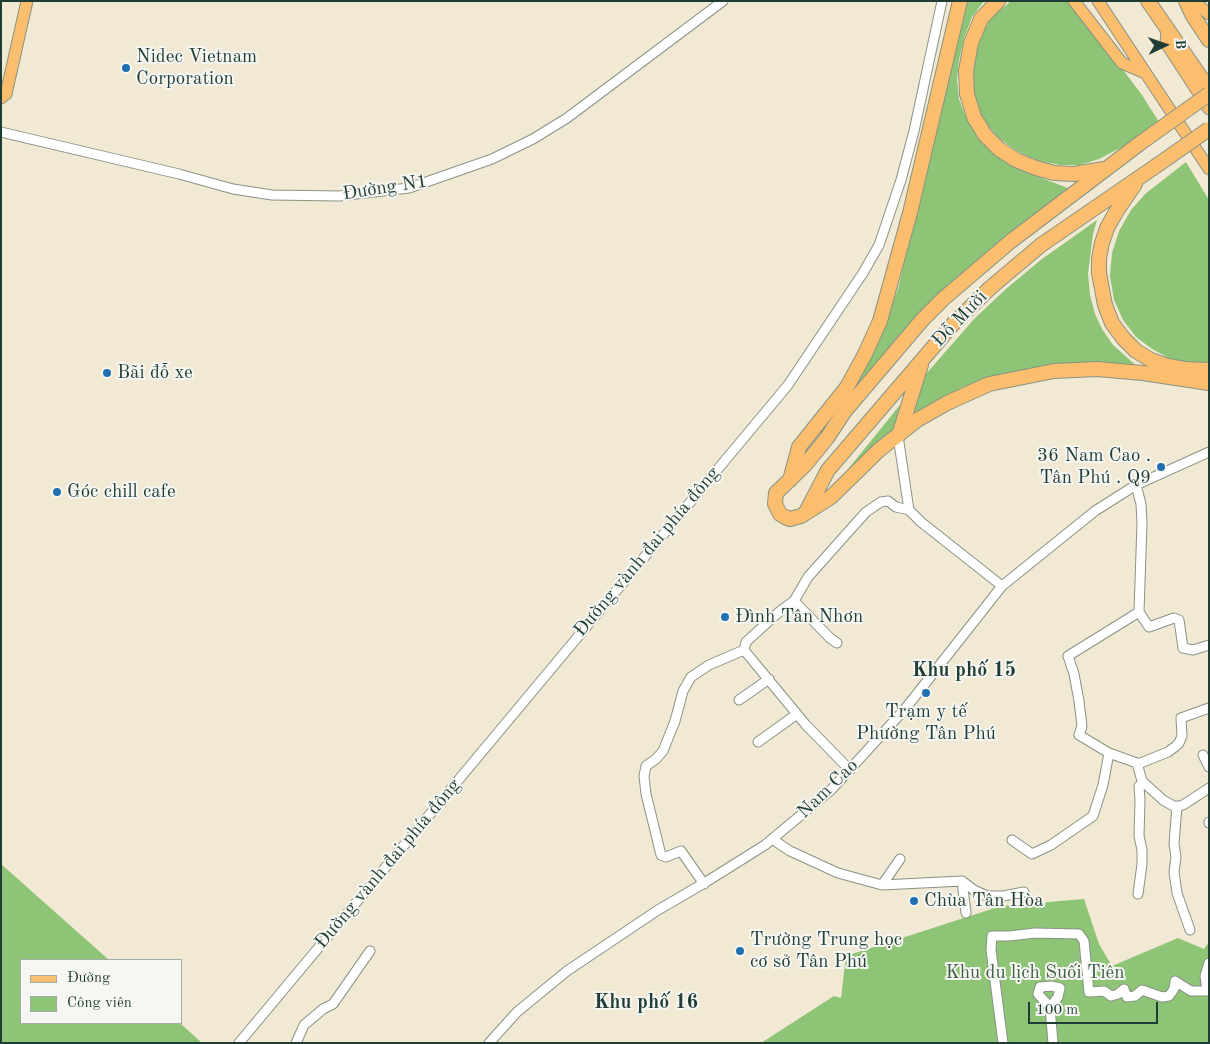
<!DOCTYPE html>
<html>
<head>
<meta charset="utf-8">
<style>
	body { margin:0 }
	#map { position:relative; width:1210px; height:1044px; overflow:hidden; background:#f2e9d5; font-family:"Old Standard TT",serif }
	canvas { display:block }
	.frame { position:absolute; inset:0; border:2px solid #1f3d34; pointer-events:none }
	.legend { position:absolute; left:20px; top:959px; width:162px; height:65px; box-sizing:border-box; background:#f6f6f2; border:1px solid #a0aca6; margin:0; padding:6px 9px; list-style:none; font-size:15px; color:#1f3d34 }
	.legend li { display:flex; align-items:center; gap:10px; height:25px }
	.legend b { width:25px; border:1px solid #a0aca6 }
	.north { position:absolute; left:1140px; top:20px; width:50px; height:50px; -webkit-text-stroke:4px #f6f6f2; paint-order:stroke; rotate:87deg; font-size:14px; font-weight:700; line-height:20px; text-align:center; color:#1f3d34 }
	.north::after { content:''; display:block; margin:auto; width:18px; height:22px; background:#1f3d34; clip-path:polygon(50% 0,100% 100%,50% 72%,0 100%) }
	.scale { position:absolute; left:1028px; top:1002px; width:130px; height:22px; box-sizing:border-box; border:2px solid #1f3d34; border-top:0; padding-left:6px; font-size:15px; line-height:18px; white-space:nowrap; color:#1f3d34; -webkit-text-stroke:4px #f6f6f2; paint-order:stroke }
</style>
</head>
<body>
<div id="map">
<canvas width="1210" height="1044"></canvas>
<div class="frame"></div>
<ul class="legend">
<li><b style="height:6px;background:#fbbe6e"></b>Đường</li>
<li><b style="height:14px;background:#8ec476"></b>Công viên</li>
</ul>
<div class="north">B</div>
<div class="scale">100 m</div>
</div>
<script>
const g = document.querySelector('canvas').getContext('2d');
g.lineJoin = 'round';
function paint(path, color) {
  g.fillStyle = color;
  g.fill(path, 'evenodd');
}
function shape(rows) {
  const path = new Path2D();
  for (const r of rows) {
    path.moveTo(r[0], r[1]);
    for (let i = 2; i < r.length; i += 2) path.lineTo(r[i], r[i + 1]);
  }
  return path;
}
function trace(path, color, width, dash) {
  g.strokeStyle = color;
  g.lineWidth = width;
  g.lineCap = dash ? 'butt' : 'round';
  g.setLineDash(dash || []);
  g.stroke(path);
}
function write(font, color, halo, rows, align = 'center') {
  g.font = font + ' "Old Standard TT",serif';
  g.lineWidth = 4;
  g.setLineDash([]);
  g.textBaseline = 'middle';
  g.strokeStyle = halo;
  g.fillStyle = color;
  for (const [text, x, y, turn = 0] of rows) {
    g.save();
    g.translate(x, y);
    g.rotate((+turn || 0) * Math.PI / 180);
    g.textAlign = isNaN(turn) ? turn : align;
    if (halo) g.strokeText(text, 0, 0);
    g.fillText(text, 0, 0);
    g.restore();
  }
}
paint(shape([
	[966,1,984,1,972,17,964,38,959,60,957,80,959,99,965,115,975,132,988,147,1004,160,1023,171,1068,188,1069,190,955,280,919,314,891,345,847,399,880,336,898,289],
	[1011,1,1071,1,1142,95,1159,122,1128,144,1099,159,1080,165,1060,165,1039,161,1017,151,1000,139,987,125,976,106,972,87,973,66,977,46,984,29,994,15],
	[1186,162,1209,200,1209,364,1188,363,1169,358,1152,349,1136,337,1123,320,1114,300,1110,276,1112,253,1119,231,1131,210,1145,194],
	[1097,220,1093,234,1088,274,1090,295,1095,314,1102,329,1113,345,1140,369,1036,371,907,421,925,375,975,318,1007,288,1042,259],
	[908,395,895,430,832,489],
	[1,864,109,960,21,960,21,1023,180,1023,202,1043,1,1043],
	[1084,899,1099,944,1112,966,1178,938,1204,949,1209,942,1209,1043,761,1043,834,996,841,998,846,956,1001,906]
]), '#8ec476');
const minor = shape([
	[1,132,179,174,233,189,272,195,339,196,409,188,492,159,533,139,567,118,723,1],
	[898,436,909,510,921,522,1002,586],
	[1136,485,1141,504,1142,523,1139,612,1068,656,1074,674,1079,701,1082,726,1079,735,1109,753,1137,763,1142,781,1163,800,1175,807,1183,805,1209,788],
	[794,601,830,638,837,643],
	[1139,612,1149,627,1174,618,1179,620,1183,648,1193,650,1209,645],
	[739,700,769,679],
	[758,742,797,714],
	[1203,755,1209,767],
	[1138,764,1168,752,1176,746,1179,743,1182,736,1181,718,1209,708],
	[850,770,806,725,744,650,746,642,779,612,794,601,808,577,866,512,881,502,888,501,896,507,909,510],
	[1177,806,1174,844,1176,857,1174,872,1177,893,1190,930],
	[1209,823,1209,822],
	[772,839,790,851,838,873,882,885,962,881,966,913],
	[1012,840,1032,854,1051,845,1093,816,1103,785,1109,753],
	[962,881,974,890,987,896,1003,896,1024,892],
	[704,884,681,851,666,857,661,855,646,794,644,776,646,766,656,759,663,751,675,721,683,691,691,677,709,665,744,650],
	[882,885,900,859],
	[1138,894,1142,864,1142,850,1139,836,1140,800,1139,786],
	[1050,1007,1058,997,1060,988,1051,986,1040,987,1038,994,1050,1007,1053,1043],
	[239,1043,788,385,863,273,879,245,901,180,914,131,942,1],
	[296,1043,304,1025,323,1009,333,1004,370,951],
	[489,1043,517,1012,567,971,658,910,706,882,765,845,831,790,905,709,1002,586,1095,511,1136,485,1209,452],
	[1003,1043,991,950,992,936,1009,936,1035,933,1079,934,1084,941,1089,992,1104,991,1111,996,1118,994,1124,989,1127,997,1135,996,1142,990,1162,997,1169,996,1174,989,1175,981,1191,991,1207,991,1205,976,1209,963]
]);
const major = shape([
	[1074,1,1122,63,1143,72],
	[1098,1,1209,169],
	[1193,1,1209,14],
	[1167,31,1166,43,1209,109],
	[1,98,6,94,27,1]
]);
const highway = shape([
	[998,1,981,19,971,43,966,71,967,94,974,117,985,135,999,149,1016,160,1036,168,1054,173,1074,174,1104,169],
	[1148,1,1209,89],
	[1186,1,1193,16,1209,40],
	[1139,144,1011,241,943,299,923,319,844,412,827,438,805,465,776,493,775,504,780,514,785,517,790,519,801,516,831,497,879,450,917,420,947,403,989,384,1054,371,1097,369,1143,373,1209,383],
	[1135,184,1116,212,1107,228,1102,243,1099,258,1099,273,1105,305,1112,323,1123,338,1136,351,1151,360,1168,366,1185,369,1209,370],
	[899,435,921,365],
	[790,480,799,447,847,387,865,354,880,321,910,213,960,1],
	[806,512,828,470,953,324,990,288,1041,245,1156,166]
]);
trace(minor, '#889384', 11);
trace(major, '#889384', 13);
trace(highway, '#889384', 16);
trace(minor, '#fff', 9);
trace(major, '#fbbe6e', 11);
trace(highway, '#fbbe6e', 14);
const highwayBridge = shape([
	[1139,144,1209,94],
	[1156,166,1209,129]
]);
trace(highwayBridge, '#889384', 16, []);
trace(highwayBridge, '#fbbe6e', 14);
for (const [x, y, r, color] of [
	[126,68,5,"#1f6fb2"],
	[107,373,5,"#1f6fb2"],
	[1161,467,5,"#1f6fb2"],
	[57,492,5,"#1f6fb2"],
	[725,617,5,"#1f6fb2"],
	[926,693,5,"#1f6fb2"],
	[914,901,5,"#1f6fb2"],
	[740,951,5,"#1f6fb2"]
]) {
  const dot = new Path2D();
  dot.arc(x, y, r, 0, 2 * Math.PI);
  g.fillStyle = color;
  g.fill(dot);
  trace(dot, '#f6f6f2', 2);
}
write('19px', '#1f3d34', '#f6f6f2', [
	["Nidec Vietnam",136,57],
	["Corporation",136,79],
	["Bãi đỗ xe",117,373],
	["36 Nam Cao .",1151,456,"right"],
	["Tân Phú . Q9",1151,478,"right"],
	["Góc chill cafe",67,492],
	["Đình Tân Nhơn",735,617],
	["Trạm y tế",926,712,"center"],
	["Phường Tân Phú",926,734,"center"],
	["Chùa Tân Hòa",924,901],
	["Trường Trung học",750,940],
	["cơ sở Tân Phú",750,962]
], 'left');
write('19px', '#1f3d34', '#f6f6f2', [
	["Đường N1",385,188,-9],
	["Đỗ Mười",960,319,-46],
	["Đường vành đai phía đông",647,552,-50],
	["Nam Cao",828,789,-44],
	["Đường vành đai phía đông",388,864,-50]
]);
write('19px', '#3b5f44', '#f6f6f2', [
	["Khu du lịch Suối Tiên",1035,973]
]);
write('bold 20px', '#1f3d34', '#f6f6f2', [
	["Khu phố 15",964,671],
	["Khu phố 16",646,1003]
]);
</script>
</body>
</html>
